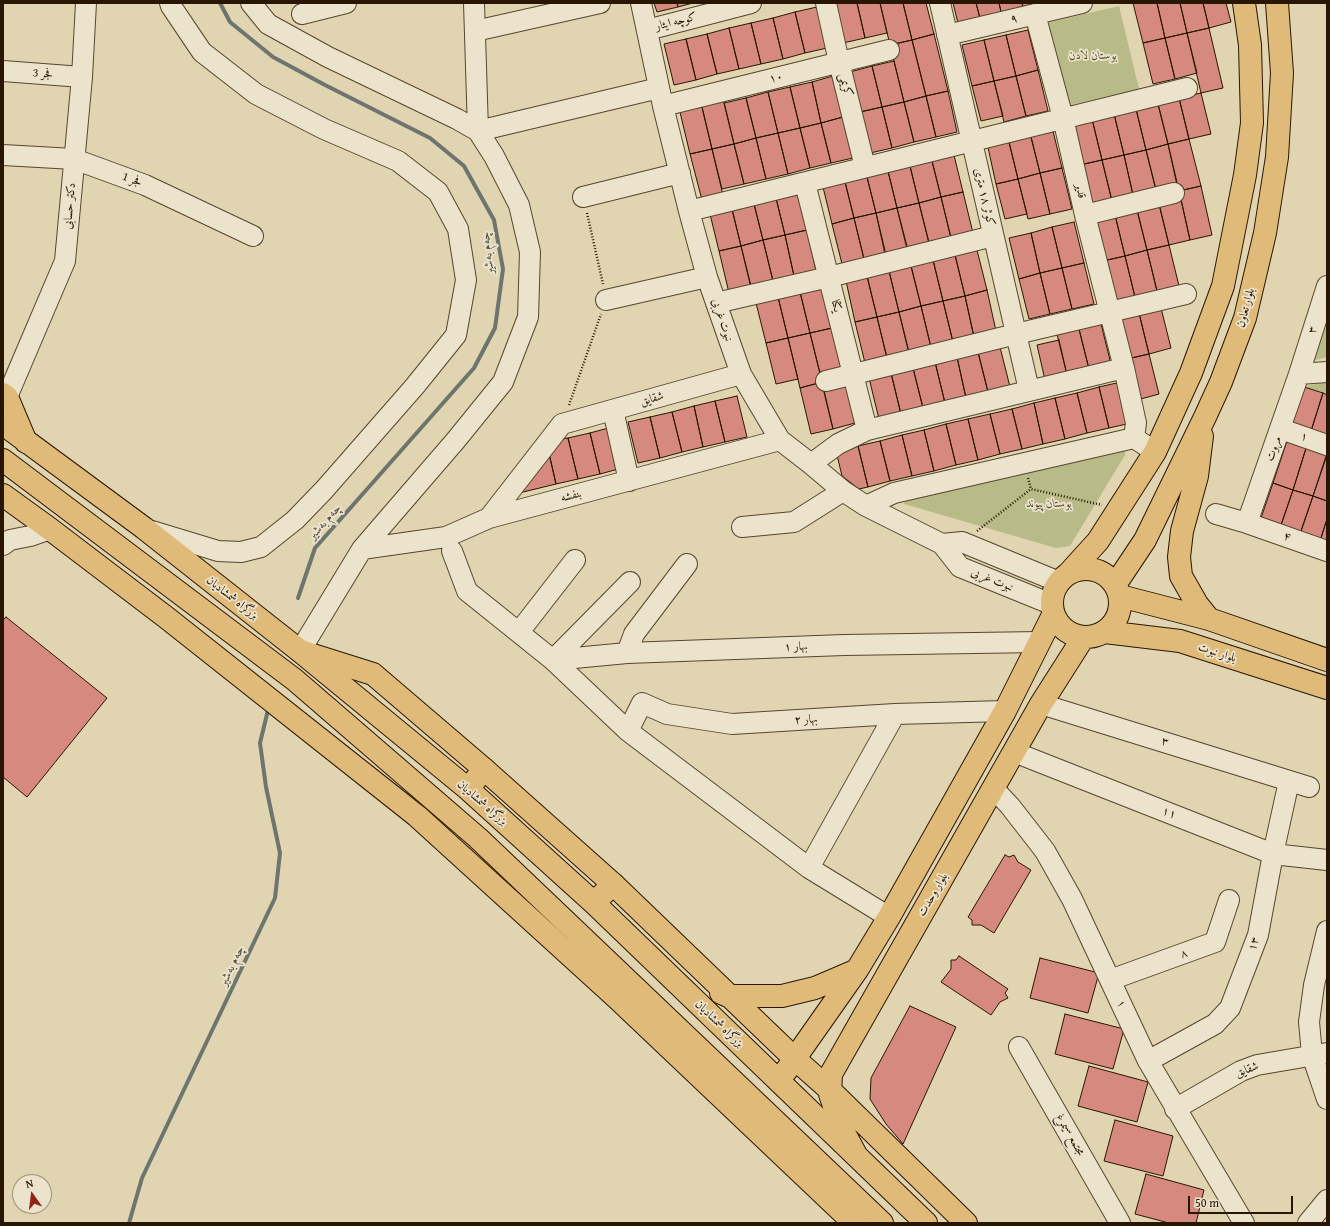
<!DOCTYPE html>
<html>
<head>
<meta charset="utf-8">
<style>
	body { margin:0 }
	#map { position:relative; width:1330px; height:1226px; overflow:hidden; background:#e1d4b1; font-family:"Gentium Book Plus",serif }
	canvas { display:block }
	.frame { position:absolute; inset:0; border:4px solid #291602; pointer-events:none }
	.north { position:absolute; left:12px; top:1174px; width:40px; height:40px; box-sizing:border-box; background:#ece3cc; border:1px solid #9e917b; border-radius:50%; rotate:346deg; font-size:11px; font-weight:700; line-height:16px; text-align:center; color:#291602 }
	.north::after { content:''; display:block; margin:auto; width:14px; height:18px; background:#8f2418; clip-path:polygon(50% 0,100% 100%,50% 72%,0 100%) }
	.scale { position:absolute; left:1188px; top:1196px; width:105px; height:18px; box-sizing:border-box; border:2px solid #291602; border-top:0; padding-left:5px; font-size:12px; line-height:14px; white-space:nowrap; color:#291602; -webkit-text-stroke:3px #ece3cc; paint-order:stroke }
</style>
</head>
<body>
<div id="map">
<canvas width="1330" height="1226"></canvas>
<div class="frame"></div>
<div class="north">N</div>
<div class="scale">50 m</div>
</div>
<script>
const g = document.querySelector('canvas').getContext('2d');
g.lineJoin = 'round';
function paint(path, color) {
  g.fillStyle = color;
  g.fill(path, 'evenodd');
}
function shape(rows) {
  const path = new Path2D();
  for (const r of rows) {
    if (r.length === 3) {
      path.moveTo(r[0] + r[2], r[1]);
      path.arc(r[0], r[1], r[2], 0, 2 * Math.PI);
      continue;
    }
    path.moveTo(r[0], r[1]);
    for (let i = 2; i < r.length; i += 2) path.lineTo(r[i], r[i + 1]);
  }
  return path;
}
function trace(path, color, width, dash) {
  g.strokeStyle = color;
  g.lineWidth = width;
  g.lineCap = dash ? 'butt' : 'round';
  g.setLineDash(dash || []);
  g.stroke(path);
}
function write(font, color, halo, rows, align = 'center') {
  g.font = font + ' "Gentium Book Plus",Amiri,serif';
  g.lineWidth = 3.5;
  g.setLineDash([]);
  g.textBaseline = 'middle';
  g.strokeStyle = halo;
  g.fillStyle = color;
  for (const [text, x, y, turn = 0] of rows) {
    g.save();
    g.translate(x, y);
    g.rotate((+turn || 0) * Math.PI / 180);
    g.textAlign = isNaN(turn) ? turn : align;
    if (halo) g.strokeText(text, 0, 0);
    g.fillText(text, 0, 0);
    g.restore();
  }
}
paint(shape([
	[1119,6,1139,89,1066,106,1046,23],
	[1327,315,1327,357,1312,361],
	[1327,381,1327,395,1304,387],
	[1126,445,1125,455,1070,546,1056,548,904,504,907,496]
]), '#b8bb88');
trace(shape([
	[220,3,230,22,273,57,325,85,430,138,464,166,494,220,503,269,495,328,474,368,315,548,298,598],
	[129,1223,142,1178,275,898,280,853,266,787,260,743,269,706]
]), '#6d756f', 4);
const building = shape([
	[654,3,677,3,678,7,657,12,654,3],
	[677,3,693,3,678,7,677,3],
	[834,3,857,3,865,38,843,43,834,3],
	[857,3,880,3,887,33,865,38,857,3],
	[880,3,903,3,912,40,890,45,880,3],
	[903,3,926,3,934,34,912,40,903,3],
	[953,3,976,3,981,22,959,27,953,3],
	[976,3,999,3,1002,16,981,22,976,3],
	[999,3,1022,3,1024,11,1002,16,999,3],
	[1022,3,1045,3,1024,11,1022,3],
	[1133,3,1157,3,1165,38,1143,43,1133,3],
	[1157,3,1180,3,1187,33,1165,38,1157,3],
	[1180,3,1203,3,1209,28,1187,33,1180,3],
	[1203,3,1226,3,1231,22,1209,28,1203,3],
	[817,7,827,48,805,53,795,12,817,7],
	[795,12,805,53,783,59,773,18,795,12],
	[773,18,783,59,761,64,751,23,773,18],
	[751,23,761,64,739,69,729,28,751,23],
	[729,28,739,69,717,74,707,34,729,28],
	[1209,28,1223,88,1201,93,1187,33,1209,28],
	[1028,30,1038,70,1016,76,1006,35,1028,30],
	[1187,33,1197,73,1175,79,1165,38,1187,33],
	[707,34,717,74,696,80,686,39,707,34],
	[934,34,948,91,926,96,912,40,934,34],
	[1006,35,1016,76,994,81,984,40,1006,35],
	[1165,38,1175,79,1153,84,1143,43,1165,38],
	[686,39,696,80,674,85,664,44,686,39],
	[912,40,926,96,904,102,890,45,912,40],
	[984,40,994,81,972,86,962,45,984,40],
	[894,61,904,102,882,107,872,66,894,61],
	[872,66,882,107,860,112,850,72,872,66],
	[1038,70,1048,111,1026,116,1016,76,1038,70],
	[833,76,843,117,821,123,812,82,833,76],
	[1016,76,1026,116,1004,122,994,81,1016,76],
	[994,81,1003,116,981,121,972,86,994,81],
	[812,82,821,123,800,128,790,87,812,82],
	[790,87,800,128,778,133,768,92,790,87],
	[948,91,957,132,936,137,926,96,948,91],
	[768,92,778,133,756,138,746,98,768,92],
	[1201,93,1211,134,1189,139,1179,98,1201,93],
	[926,96,936,137,914,142,904,102,926,96],
	[723,98,734,144,712,149,701,103,723,98],
	[746,98,756,138,734,144,724,103,746,98],
	[1179,98,1189,139,1168,144,1158,104,1179,98],
	[904,102,914,142,892,148,882,107,904,102],
	[701,103,712,149,690,154,679,108,701,103],
	[1158,104,1168,144,1146,150,1136,109,1158,104],
	[882,107,892,148,870,153,860,112,882,107],
	[1136,109,1146,150,1124,155,1114,114,1136,109],
	[1114,114,1124,155,1102,160,1092,119,1114,114],
	[843,117,853,158,831,163,821,123,843,117],
	[1092,119,1102,160,1080,165,1070,125,1092,119],
	[821,123,831,163,810,168,800,128,821,123],
	[1052,127,1062,168,1040,173,1030,133,1052,127],
	[800,128,810,168,788,174,778,133,800,128],
	[778,133,788,174,766,179,756,138,778,133],
	[1030,133,1040,173,1018,179,1008,138,1030,133],
	[756,138,766,179,744,184,734,144,756,138],
	[1008,138,1018,179,996,184,987,143,1008,138],
	[1189,139,1201,186,1179,191,1168,144,1189,139],
	[734,144,744,184,722,189,712,149,734,144],
	[1168,144,1177,185,1156,190,1146,150,1168,144],
	[712,149,723,195,702,200,690,154,712,149],
	[1146,150,1156,190,1133,195,1124,155,1146,150],
	[953,151,963,192,941,197,931,157,953,151],
	[1124,155,1133,195,1112,201,1102,160,1124,155],
	[931,157,941,197,919,203,909,162,931,157],
	[1102,160,1112,201,1090,206,1080,165,1102,160],
	[909,162,919,203,897,208,887,167,909,162],
	[887,167,897,208,876,213,866,173,887,167],
	[1062,168,1072,209,1050,214,1040,173,1062,168],
	[866,173,876,213,854,218,844,178,866,173],
	[1040,173,1050,214,1028,219,1018,179,1040,173],
	[844,178,854,218,832,224,822,183,844,178],
	[1018,179,1027,214,1005,219,996,184,1018,179],
	[1201,186,1212,235,1190,240,1179,191,1201,186],
	[797,189,807,230,785,235,775,194,797,189],
	[963,192,973,233,951,238,941,197,963,192],
	[775,194,785,235,763,240,753,200,775,194],
	[941,197,951,238,929,243,919,203,941,197],
	[1181,199,1190,240,1169,245,1159,204,1181,199],
	[753,200,763,240,741,246,731,205,753,200],
	[919,203,929,243,907,249,897,208,919,203],
	[1159,204,1169,245,1147,250,1137,210,1159,204],
	[731,205,741,246,719,251,709,210,731,205],
	[897,208,909,254,887,259,876,213,897,208],
	[1137,210,1147,250,1125,256,1115,215,1137,210],
	[876,213,885,254,864,259,854,218,876,213],
	[1115,215,1125,256,1103,261,1094,221,1115,215],
	[854,218,864,259,842,264,832,224,854,218],
	[1074,222,1084,263,1062,268,1052,227,1074,222],
	[1052,227,1062,268,1040,273,1031,233,1052,227],
	[807,230,816,271,794,276,785,235,807,230],
	[1031,233,1040,273,1019,279,1009,238,1031,233],
	[785,235,794,276,773,281,763,240,785,235],
	[763,240,773,281,751,286,741,246,763,240],
	[1169,245,1179,286,1157,291,1147,250,1169,245],
	[741,246,752,292,730,297,719,251,741,246],
	[977,250,987,290,965,296,955,255,977,250],
	[1147,250,1157,291,1135,297,1125,256,1147,250],
	[955,255,965,296,943,301,933,260,955,255],
	[1125,256,1135,297,1113,302,1103,261,1125,256],
	[933,260,943,301,921,306,911,266,933,260],
	[1084,263,1094,304,1072,309,1062,268,1084,263],
	[911,266,921,306,899,312,889,271,911,266],
	[1062,268,1072,309,1050,314,1040,273,1062,268],
	[889,271,899,312,877,317,867,276,889,271],
	[1040,273,1050,314,1029,319,1019,279,1040,273],
	[867,276,877,317,855,322,846,281,867,276],
	[822,287,832,328,810,333,800,292,822,287],
	[987,290,996,331,974,337,965,296,987,290],
	[800,292,810,333,788,338,778,297,800,292],
	[965,296,974,337,953,342,943,301,965,296],
	[778,297,788,338,766,343,756,303,778,297],
	[943,301,953,342,931,347,921,306,943,301],
	[921,306,932,352,910,358,899,312,921,306],
	[1161,308,1171,348,1149,354,1139,313,1161,308],
	[899,312,909,352,887,358,877,317,899,312],
	[1139,313,1149,354,1127,359,1117,319,1139,313],
	[877,317,887,358,865,363,855,322,877,317],
	[1101,324,1111,364,1089,369,1079,329,1101,324],
	[832,328,842,368,820,373,810,333,832,328],
	[1079,329,1089,369,1067,375,1057,334,1079,329],
	[810,333,822,382,800,388,788,338,810,333],
	[788,338,798,379,776,384,766,343,788,338],
	[1059,340,1067,375,1045,380,1037,345,1059,340],
	[1000,347,1010,387,988,392,978,352,1000,347],
	[978,352,988,392,966,398,957,357,978,352],
	[1149,354,1159,394,1137,400,1127,359,1149,354],
	[957,357,966,398,945,403,935,362,957,357],
	[935,362,945,403,923,408,913,368,935,362],
	[913,368,923,408,901,414,891,373,913,368],
	[891,373,901,414,879,419,869,378,891,373],
	[822,382,833,429,811,434,800,388,822,382],
	[845,382,855,423,833,429,823,388,845,382],
	[1121,382,1131,423,1109,428,1099,387,1121,382],
	[1099,387,1109,428,1087,433,1077,393,1099,387],
	[1304,387,1323,393,1311,431,1291,425,1304,387],
	[1077,393,1087,433,1065,439,1055,398,1077,393],
	[1323,393,1327,395,1327,436,1311,431,1323,393],
	[737,396,747,437,725,442,715,401,737,396],
	[1055,398,1065,439,1043,444,1034,403,1055,398],
	[715,401,725,442,703,447,694,406,715,401],
	[1034,403,1043,444,1022,449,1012,409,1034,403],
	[694,406,703,447,682,452,672,412,694,406],
	[1012,409,1022,449,1000,454,990,414,1012,409],
	[672,412,682,452,660,458,650,417,672,412],
	[990,414,1000,454,978,460,968,419,990,414],
	[650,417,660,458,638,463,628,422,650,417],
	[968,419,978,460,956,465,946,424,968,419],
	[946,424,956,465,934,471,924,430,946,424],
	[612,427,622,468,600,474,590,433,612,427],
	[924,430,934,471,912,476,902,435,924,430],
	[590,433,600,474,578,479,568,438,590,433],
	[902,435,912,476,890,481,880,441,902,435],
	[568,438,578,479,556,484,548,449,557,440,568,438],
	[1288,438,1307,445,1293,490,1273,483,1288,438],
	[880,441,890,481,868,487,858,446,880,441],
	[1307,445,1327,453,1313,496,1293,490,1307,445],
	[858,446,868,487,859,489,842,476,836,451,858,446],
	[548,449,556,484,519,493,548,449],
	[1326,458,1327,458,1327,501,1313,496,1326,458],
	[1273,483,1293,490,1280,528,1260,521,1273,483],
	[1293,490,1313,496,1300,534,1280,528,1293,490],
	[1313,496,1327,501,1327,519,1320,541,1300,534,1313,496],
	[1327,519,1327,543,1320,541,1327,519],
	[6,617,107,698,27,797,3,777,3,620,6,617],
	[1005,855,1009,857,1014,855,1018,862,1031,870,994,933,981,925,972,925,972,920,968,917,1005,855],
	[959,956,1008,989,1005,993,1008,998,1000,1002,991,1015,941,982,951,969,951,960,956,960,959,956],
	[1040,958,1099,973,1088,1013,1030,998,1040,958],
	[910,1006,956,1027,903,1144,886,1124,870,1099,871,1078,910,1006],
	[1065,1014,1124,1029,1113,1069,1055,1054,1065,1014],
	[1089,1066,1148,1082,1137,1122,1078,1106,1089,1066],
	[1115,1120,1173,1136,1163,1176,1104,1161,1115,1120],
	[1146,1174,1204,1190,1196,1223,1169,1223,1135,1214,1146,1174]
]);
paint(building, '#d5897f');
trace(building, '#291602', 1);
const minor = shape([
	[251,3,268,24,328,57,457,119,478,131,494,156,519,205,530,252,528,317,503,382,456,440,362,549,300,651],
	[474,3,478,131,659,88],
	[641,3,663,106,689,211,707,277,741,374,780,440,811,464,843,491,866,506,942,544,960,567,1051,604],
	[826,3,839,62,865,167],
	[940,3,1029,390],
	[302,14,346,3],
	[1035,14,1063,118,1085,215,1124,368,1136,423,1134,438],
	[647,30,751,3],
	[475,31,600,3],
	[947,35,1082,3],
	[3,71,82,77],
	[663,106,889,50],
	[3,155,74,159,145,185,253,236],
	[805,183,867,430],
	[583,197,680,173],
	[689,211,1187,88],
	[1085,215,1174,193],
	[606,300,707,277],
	[716,303,829,277,993,236],
	[1299,374,1327,372],
	[826,381,1016,334,1186,294],
	[7,397,65,261,82,77,86,3],
	[613,410,629,481],
	[1281,429,1327,445],
	[811,464,838,444,867,430,1124,368],
	[866,506,894,493,1134,438,1145,445],
	[1216,514,1247,523,1327,551],
	[489,518,562,424,741,374],
	[1247,523,1299,374,1327,286],
	[742,527,794,522,843,491],
	[152,531,218,551,241,552,261,547,295,520,324,490,415,386,456,335,466,280,458,229,438,192,398,161,324,129,256,94,202,52,171,6,170,3],
	[942,544,962,542,1059,582],
	[3,545,10,540,30,536,50,529],
	[362,549,446,537,489,518,780,440],
	[452,551,467,591,553,660,628,731,809,868,889,917],
	[519,632,575,560],
	[627,653,634,634,687,564],
	[553,660,627,653,844,645,1040,642],
	[553,660,630,582],
	[1041,704,1309,787],
	[628,731,642,703,667,714,732,724,895,714,1005,711],
	[1014,752,1273,854,1327,860],
	[994,789,1010,806,1045,851,1072,899,1148,1061,1244,1223],
	[809,868,895,714],
	[1327,931,1314,985,1309,1022,1312,1055,1327,1099],
	[1110,980,1215,942,1229,900],
	[1019,1047,1120,1223],
	[1148,1061,1215,1024,1230,1008,1258,935,1273,854,1289,781],
	[1175,1109,1241,1071,1257,1065,1327,1053],
	[1308,1223,1327,1200]
]);
const major = shape([
	[3,394,7,397,26,442],
	[1202,436,1197,476,1182,531,1179,557,1181,576,1197,604,1209,619],
	[3,495,50,529,167,618,417,816,617,998,854,1223],
	[1086,603,34],
	[1068,574,1098,541,1155,452,1191,373,1223,286,1245,175,1252,123,1250,45,1244,3],
	[1115,585,1145,540,1205,417,1221,382,1245,318,1265,233,1277,157,1282,73,1277,3],
	[1120,596,1209,619,1327,660],
	[1105,632,1180,641,1327,688],
	[300,651,373,674,484,769,613,884,795,1059,830,1090,966,1223],
	[721,993,728,996,782,996,815,988,857,970],
	[786,1071,857,970,889,917,1005,711,1053,615],
	[855,1153,841,1127,830,1094,831,1074,1041,704,1083,638]
]);
const highway = shape([
	[3,424,144,528,300,651,468,789,594,903,926,1223],
	[3,460,295,680,478,838,882,1223],
	[468,789,484,769],
	[594,903,613,884]
]);
trace(minor, '#57462e', 22);
trace(major, '#291602', 24);
trace(highway, '#291602', 24);
trace(shape([
	[587,213,603,284],
	[569,405,601,314],
	[1028,478,1031,489],
	[977,531,1031,489,1102,505]
]), '#291602', 2.5, [1, 2]);
trace(minor, '#ece3cc', 20);
trace(major, '#e0ba78', 22);
trace(highway, '#e0ba78', 22);
write('12px', '#291602', '#ece3cc', [
	["۹",1014,19,-13],
	["کوچه ایثار",676,22,-14],
	["فجر 3",43,74,4],
	["۱۰",776,78,-14],
	["کریمی",845,85,76],
	["فجر 1",132,180,20],
	["قدیر",1080,191,77],
	["کوثر ۱۸ متری",984,197,77],
	["دکتر حسابی",70,206,-85],
	["یکتا",836,306,76],
	["بلوار تعاون",1246,308,-75],
	["نبوت غربی",722,320,71],
	["۳",1313,330,-73],
	["شقایق",652,399,-16],
	["۱",1304,437,18],
	["مروت",1274,449,-70],
	["بنفشه",571,496,-15],
	["۴",1287,537,19],
	["نبوت غربی",992,580,22],
	["بزرگراه شمشادیان",232,598,38],
	["بهار ۱",796,647,-2],
	["بلوار نبوت",1217,653,18],
	["بهار ۲",806,720,-3],
	["۳",1165,742,17],
	["بزرگراه شمشادیان",482,803,41],
	["۱۱",1169,813,22],
	["بلوار وحدت",933,895,-60],
	["۱۳",1254,944,-70],
	["۸",1184,954,-20],
	["۱",1121,1004,65],
	["بزرگراه شمشادیان",719,1024,44],
	["شقایق",1247,1070,-21],
	["مجتمع سیمرغ",1070,1135,60]
]);
write('italic 12px', '#54482a', '#ece3cc', [
	["بوستان لادن",1093,56],
	["بوستان پیوند",1049,504]
]);
write('italic 13px', '#514e42', '#ece3cc', [
	["چەم بەشیر",488,253,-97],
	["چەم بەشیر",325,522,-49],
	["چەم بەشیر",232,966,-65]
]);
</script>
</body>
</html>
